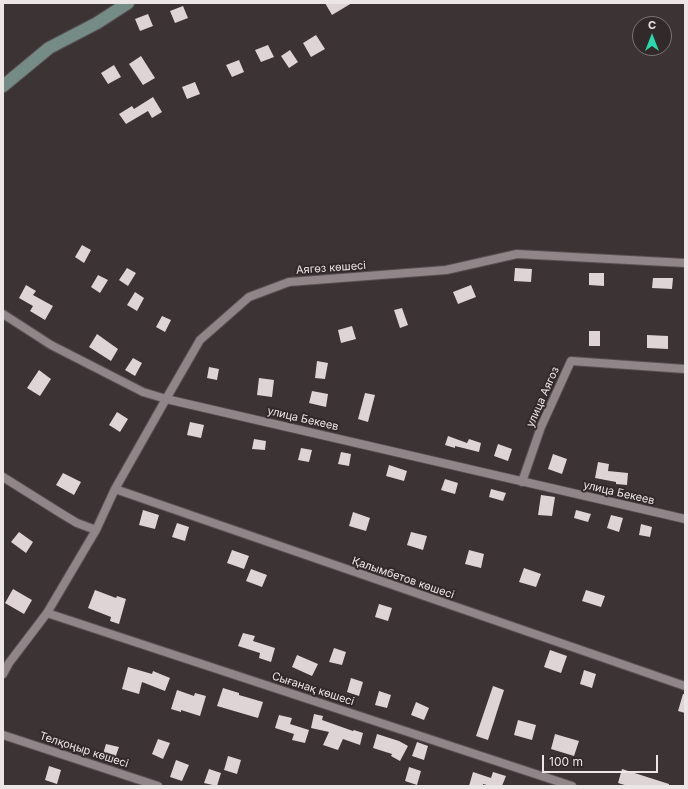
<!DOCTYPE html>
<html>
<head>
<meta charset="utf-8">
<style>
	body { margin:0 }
	#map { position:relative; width:688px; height:789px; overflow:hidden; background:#3c3335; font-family:Inter,sans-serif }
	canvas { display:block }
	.frame { position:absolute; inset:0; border:4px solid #ece6e7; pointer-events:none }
	.north { position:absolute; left:632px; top:16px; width:40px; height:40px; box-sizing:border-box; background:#32292b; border:1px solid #7c7576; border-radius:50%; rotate:0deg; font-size:11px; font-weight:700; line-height:16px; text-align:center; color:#ece6e7 }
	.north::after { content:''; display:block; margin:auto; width:14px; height:18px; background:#2cd5ab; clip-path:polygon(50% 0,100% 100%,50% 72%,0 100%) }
	.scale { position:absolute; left:542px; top:755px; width:116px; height:18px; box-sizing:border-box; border:2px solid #ece6e7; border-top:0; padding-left:5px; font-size:12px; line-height:14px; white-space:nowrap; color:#ece6e7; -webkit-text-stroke:3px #32292b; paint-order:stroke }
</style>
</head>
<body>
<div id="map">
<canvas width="688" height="789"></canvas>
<div class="frame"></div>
<div class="north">С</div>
<div class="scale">100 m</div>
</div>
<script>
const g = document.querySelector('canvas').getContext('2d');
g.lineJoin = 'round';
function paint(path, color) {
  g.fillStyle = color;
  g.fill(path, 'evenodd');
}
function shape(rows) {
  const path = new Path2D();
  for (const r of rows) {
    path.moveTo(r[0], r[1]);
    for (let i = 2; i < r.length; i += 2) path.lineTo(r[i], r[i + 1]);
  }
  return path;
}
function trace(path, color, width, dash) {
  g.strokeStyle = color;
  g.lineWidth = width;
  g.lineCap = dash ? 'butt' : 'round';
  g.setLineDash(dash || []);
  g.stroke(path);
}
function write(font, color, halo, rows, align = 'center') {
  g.font = font + ' Inter,sans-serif';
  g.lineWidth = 4;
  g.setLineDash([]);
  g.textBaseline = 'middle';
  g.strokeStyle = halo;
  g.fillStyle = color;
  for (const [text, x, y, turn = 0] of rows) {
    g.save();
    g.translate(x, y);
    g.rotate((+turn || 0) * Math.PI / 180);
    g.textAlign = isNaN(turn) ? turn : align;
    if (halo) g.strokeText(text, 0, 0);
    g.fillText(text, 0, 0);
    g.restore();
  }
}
paint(shape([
	[325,3,352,3,332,15],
	[183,6,188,18,175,23,170,11],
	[148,14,153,26,140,31,135,19],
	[316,35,325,49,311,57,303,43],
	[268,45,274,57,261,62,255,50],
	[290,50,298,62,289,68,281,56],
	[141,56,155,78,143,85,129,64],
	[239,60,244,72,232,77,226,65],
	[114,65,121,77,108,84,101,73],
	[195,82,200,94,187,99,182,87],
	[153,97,162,112,152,118,148,111,126,124,119,114,132,106,134,109],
	[82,245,91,250,84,263,75,257],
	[127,268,136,273,128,286,119,280],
	[515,268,532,269,531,282,514,281],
	[589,273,604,273,604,286,589,285],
	[98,275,108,280,100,293,91,287],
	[653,278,673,278,672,289,652,288],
	[26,285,36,291,33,295,53,306,45,320,30,311,33,306,19,298],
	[471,285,476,297,458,304,453,292],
	[135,292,144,298,137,311,127,305],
	[402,308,408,325,400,328,394,310],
	[162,316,171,320,165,332,156,327],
	[352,326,356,339,341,343,338,330],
	[589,331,600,331,600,346,589,346],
	[97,334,118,349,111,361,89,347],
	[647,335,668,336,668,349,647,348],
	[133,358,142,363,135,376,125,370],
	[317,361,328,363,325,379,315,378],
	[209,367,219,369,217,380,207,378],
	[39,370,51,379,40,396,27,388],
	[259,378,274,380,272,397,257,395],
	[312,391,328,394,326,407,309,403],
	[365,393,375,395,368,422,358,419],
	[117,412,128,419,120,432,109,425],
	[190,422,204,425,201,438,187,435],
	[448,436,467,443,469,439,481,443,479,452,455,446,455,448,445,445],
	[254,439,266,441,265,450,252,449],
	[498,444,512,449,508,461,494,456],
	[301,448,312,450,309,462,298,460],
	[341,452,351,454,349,466,338,464],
	[553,454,567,459,562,474,548,469],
	[598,462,609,464,608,471,628,473,627,485,616,484,616,482,595,478],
	[389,465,407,471,404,481,386,476],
	[63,473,81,482,74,495,56,485],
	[445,479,458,483,455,494,441,490],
	[491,489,506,493,503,501,489,497],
	[541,495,555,497,552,516,538,515],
	[143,510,159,515,155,529,139,525],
	[576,510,591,514,588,522,574,518],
	[353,512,370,518,366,531,349,526],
	[611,515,623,518,619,532,607,528],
	[177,523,189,527,185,541,172,537],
	[641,524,652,527,650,537,639,535],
	[19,532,33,542,26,553,11,542],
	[411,532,427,536,423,550,407,545],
	[232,550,249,556,244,569,227,563],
	[469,550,484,554,481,568,465,564],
	[524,568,541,574,536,587,519,582],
	[251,569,267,575,262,587,246,581],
	[13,589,32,600,24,614,5,603],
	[95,590,116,598,117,596,126,599,119,624,110,621,111,617,88,608],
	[586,590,605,596,601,607,582,601],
	[379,604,392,608,388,621,375,617],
	[243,633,255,636,253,641,275,648,271,662,259,658,260,653,238,646],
	[334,648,346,652,342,665,329,662],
	[550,650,567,656,561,673,544,667],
	[297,655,318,664,312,676,292,667],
	[128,667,152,674,153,671,170,678,165,691,142,682,139,694,122,689],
	[584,670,596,674,592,688,580,684],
	[351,678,363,682,359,696,347,692],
	[493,686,504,690,488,740,476,736],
	[223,688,239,693,239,695,263,702,258,718,217,706],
	[177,690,194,696,195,693,206,696,200,716,181,710,181,712,171,709],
	[379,691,391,695,387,708,375,705],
	[683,694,685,694,685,713,678,711],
	[416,702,429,708,424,720,411,715],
	[314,714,323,716,322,720,353,731,354,730,363,733,360,745,343,739,338,750,323,745,329,732,311,728],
	[279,715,292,718,290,724,309,730,305,743,292,740,294,734,275,728],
	[518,720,536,725,532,740,514,735],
	[377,734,399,741,408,746,400,761,391,756,392,754,373,748],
	[555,734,579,741,574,756,551,749],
	[158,739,170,743,163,759,152,754],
	[417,742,428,746,424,760,412,756],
	[106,744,119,747,114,761,102,757],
	[228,756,241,760,237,774,224,770],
	[176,760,189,765,182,781,170,777],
	[49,766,61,770,57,784,45,780],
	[409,767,421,771,417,785,405,781],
	[209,769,221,773,217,786,204,783],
	[622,769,669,784,669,786,628,786,618,783],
	[473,772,491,778,493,772,506,776,502,786,490,786,483,784,483,786,469,786]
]), '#ded3d5');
const street = shape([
	[3,314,51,345,143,392,166,399,200,340,249,297,289,282,446,270,517,254,685,263],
	[3,477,62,514,77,523,96,530,115,489,166,399,685,519],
	[522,482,541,427,571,361,685,369],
	[115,489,685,686],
	[47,613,572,786],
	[3,674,9,663,47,613,96,530],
	[3,735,158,786]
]);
const secondary = shape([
	[3,86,49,48,97,23,128,3]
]);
trace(street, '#575052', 10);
trace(secondary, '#575052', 14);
trace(street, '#908588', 8);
trace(secondary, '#758b85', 12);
write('11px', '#ece6e7', '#32292b', [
	["Аягөз көшесі",331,268,-4],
	["улица Аягоз",543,397,-66],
	["улица Бекеев",303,419,13],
	["улица Бекеев",619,493,13],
	["Қалымбетов көшесі",403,578,19],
	["Сығанақ көшесі",313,689,18],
	["Телқоңыр көшесі",84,750,18]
]);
</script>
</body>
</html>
